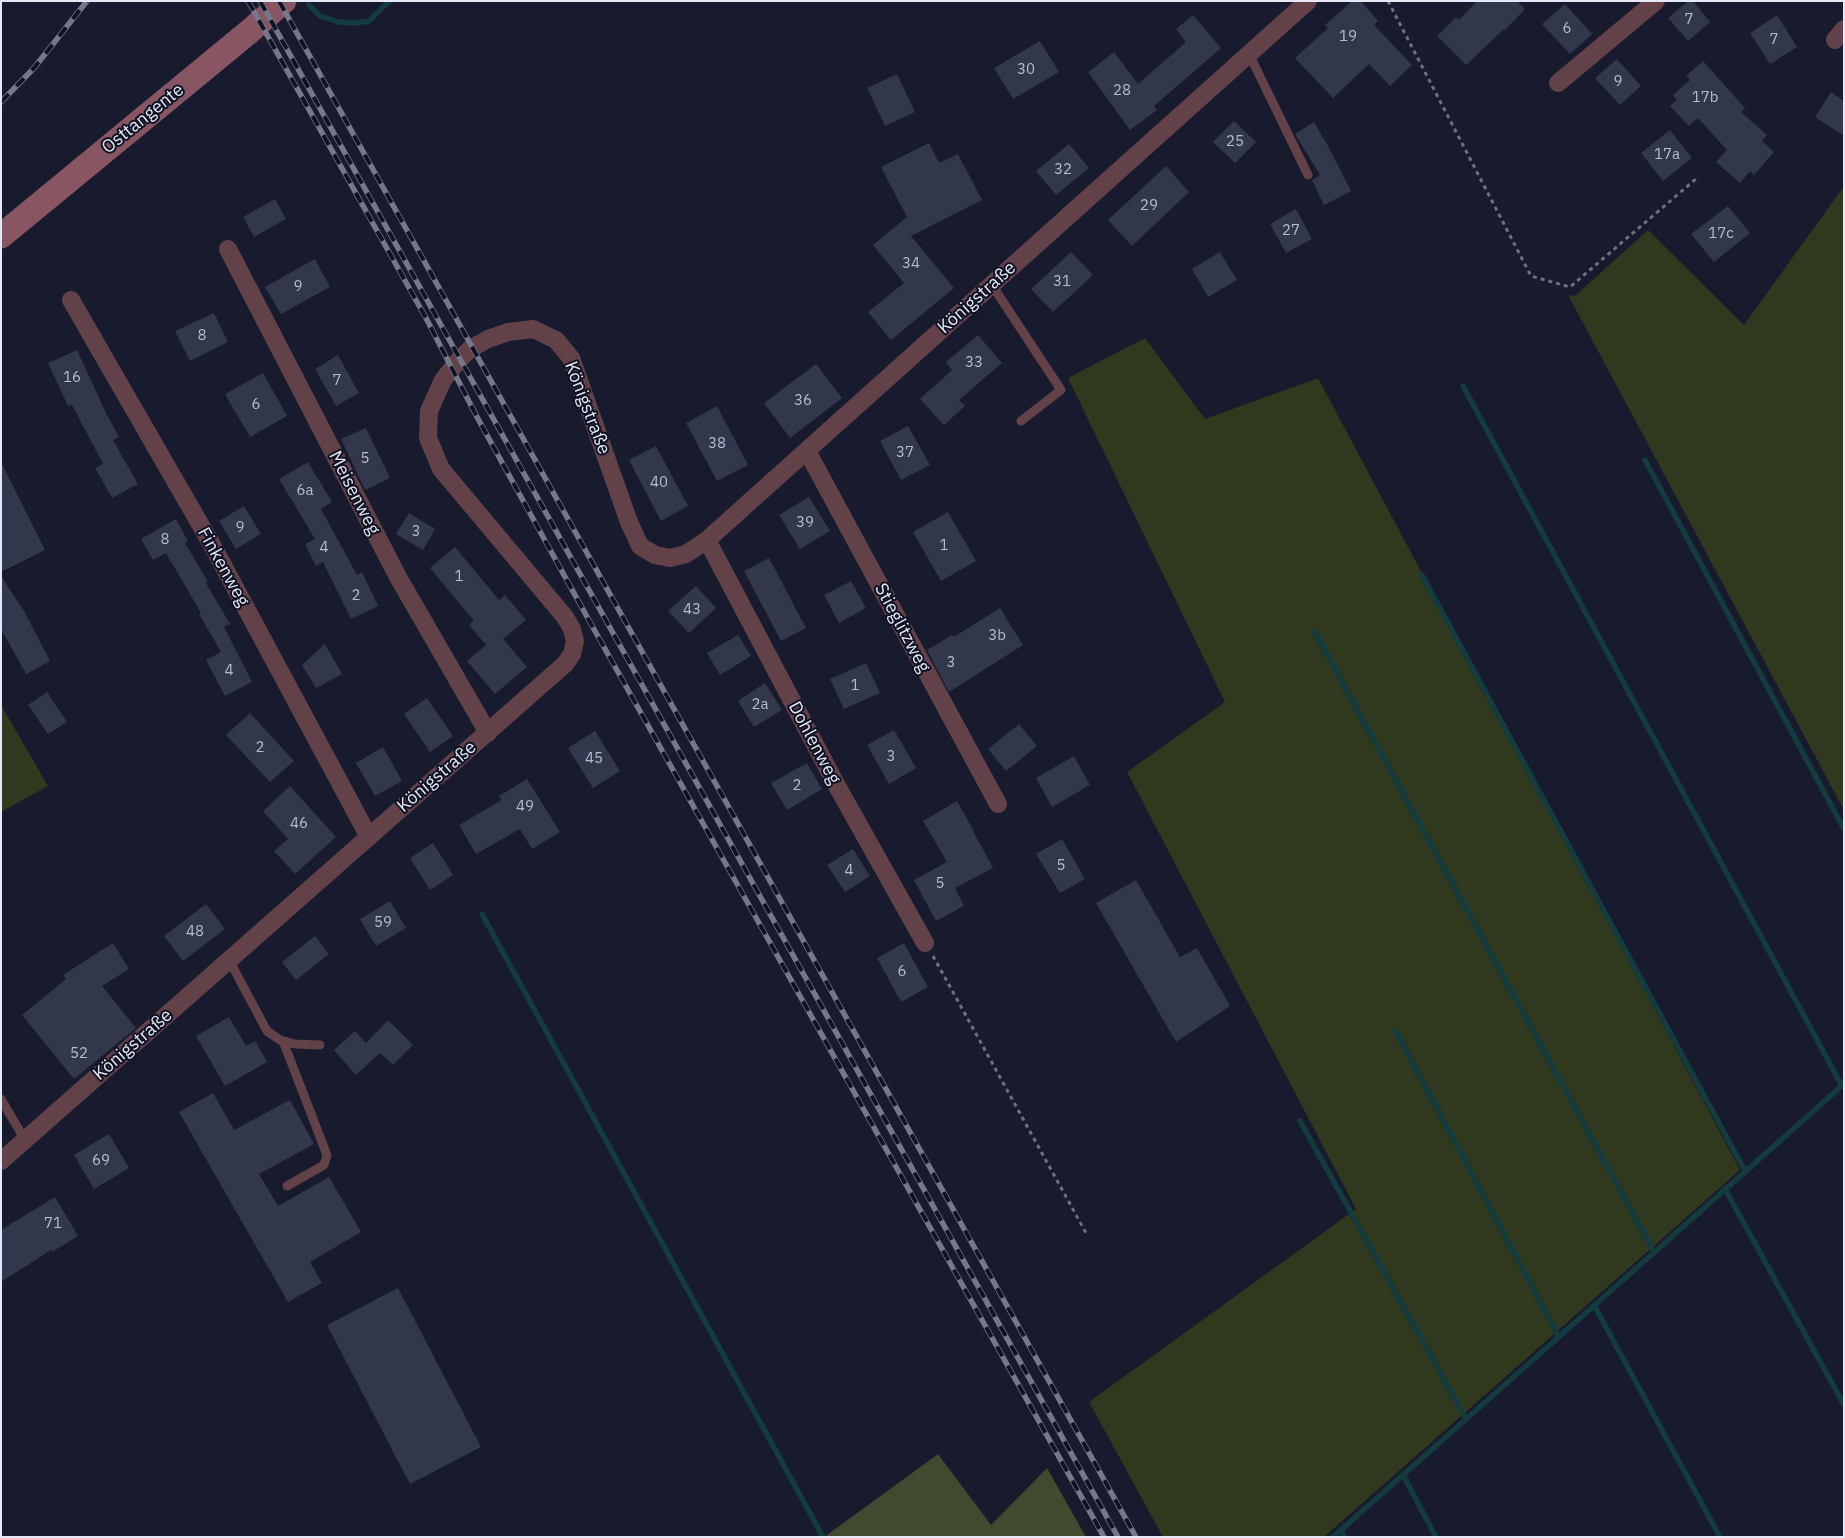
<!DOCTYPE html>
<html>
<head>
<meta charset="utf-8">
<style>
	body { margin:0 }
	#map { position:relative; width:1845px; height:1538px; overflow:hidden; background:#181b2d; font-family:"IBM Plex Sans",sans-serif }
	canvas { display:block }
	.frame { position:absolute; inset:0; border:2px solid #e5e8f5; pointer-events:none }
</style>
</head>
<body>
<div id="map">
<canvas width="1845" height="1538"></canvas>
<div class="frame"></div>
</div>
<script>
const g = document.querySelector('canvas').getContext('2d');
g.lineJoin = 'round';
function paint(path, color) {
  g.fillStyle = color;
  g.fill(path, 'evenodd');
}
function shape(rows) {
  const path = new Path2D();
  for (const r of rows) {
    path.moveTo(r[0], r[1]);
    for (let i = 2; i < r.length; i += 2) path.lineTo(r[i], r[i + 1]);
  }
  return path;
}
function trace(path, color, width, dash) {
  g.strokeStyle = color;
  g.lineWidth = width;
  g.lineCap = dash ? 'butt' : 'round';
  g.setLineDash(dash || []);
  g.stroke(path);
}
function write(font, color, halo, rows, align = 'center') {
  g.font = font + ' "IBM Plex Sans",sans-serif';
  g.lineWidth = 4;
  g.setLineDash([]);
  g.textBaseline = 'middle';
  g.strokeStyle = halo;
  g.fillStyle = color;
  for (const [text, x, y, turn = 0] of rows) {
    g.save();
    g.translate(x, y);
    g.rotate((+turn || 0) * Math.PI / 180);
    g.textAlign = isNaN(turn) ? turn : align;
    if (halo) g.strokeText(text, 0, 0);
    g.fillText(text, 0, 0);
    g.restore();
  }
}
paint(shape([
	[1844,186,1844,810,1568,295,1575,296,1648,230,1744,325],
	[1145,338,1205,419,1318,378,1740,1170,1324,1537,1163,1537,1089,1402,1356,1209,1127,772,1225,702,1068,378],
	[1,705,48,786,1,812]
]), '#30381e');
paint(shape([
	[938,1454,991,1525,1047,1468,1086,1537,828,1537,827,1535]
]), '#41492e');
trace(shape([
	[309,5,320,16,339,22,353,23,369,21,389,1],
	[1463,386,1842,1086],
	[1645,460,1844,829],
	[1422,575,1745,1171],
	[1314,631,1654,1252],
	[482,914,823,1537],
	[1396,1032,1559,1337],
	[1300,1121,1466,1419],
	[1725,1189,1844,1405],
	[1594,1305,1720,1537],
	[1403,1475,1436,1537],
	[1341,1530,1344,1537],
	[1333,1537,1844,1084]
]), '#143b3d', 5.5);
paint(shape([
	[1352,1,1361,1,1378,21,1374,25,1412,65,1390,86,1369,64,1333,98,1295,58,1328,28,1325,25],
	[1477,1,1517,1,1525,9,1505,30,1504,29,1466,65,1437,36,1456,17,1459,20],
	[1688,1,1693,1,1710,22,1688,41,1668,18],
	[1565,4,1592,34,1570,54,1542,24],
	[1193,15,1221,48,1154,106,1157,110,1130,130,1088,72,1114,52,1138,84,1186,42,1176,29],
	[1777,15,1797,47,1770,64,1750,33],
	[1040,41,1059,72,1013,99,994,68],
	[1617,59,1641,86,1620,105,1595,78],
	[1703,61,1745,108,1741,112,1767,135,1762,141,1774,152,1754,175,1750,171,1740,183,1716,162,1727,150,1698,118,1689,126,1670,106,1677,100,1673,95,1690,80,1686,76],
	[897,74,915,112,885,126,867,88],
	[1831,92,1844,101,1844,136,1815,117],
	[1234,121,1256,142,1235,163,1213,142],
	[1314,122,1328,146,1351,191,1324,205,1312,180,1320,175,1295,134],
	[1670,130,1692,158,1663,181,1641,153],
	[929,143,939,163,958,154,982,200,911,236,954,288,891,340,868,312,904,283,873,245,907,217,881,167],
	[1069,144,1089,168,1056,195,1036,171],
	[1166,166,1189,192,1132,246,1108,220],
	[275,199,286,219,254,237,243,217],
	[1728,206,1750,233,1714,262,1691,234],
	[1296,209,1312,239,1286,253,1270,224],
	[1071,252,1093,275,1053,312,1031,289],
	[1220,252,1237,280,1208,297,1192,269],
	[315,259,330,287,281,314,265,287],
	[214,313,228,342,190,361,175,331],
	[978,335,1002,363,959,400,965,406,944,425,920,399,952,370,946,362],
	[77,350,107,415,119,437,113,440,138,484,112,498,95,468,103,464,72,405,68,406,48,363],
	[338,355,359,393,336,406,315,369],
	[816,364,842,398,790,438,764,403],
	[263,373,287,416,250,437,225,394],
	[717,406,748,465,717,481,686,423],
	[908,426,930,465,901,480,880,441],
	[366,428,390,478,365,490,341,439],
	[656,446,688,506,661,521,629,460],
	[1,462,45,550,1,572],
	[308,462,332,502,321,509,357,575,362,572,378,606,351,619,323,562,316,566,305,544,315,539,279,479],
	[809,497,830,531,800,549,779,515],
	[244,506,261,534,236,549,219,521],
	[948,512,976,561,941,581,913,532],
	[409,513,435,529,423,550,396,534],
	[176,519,188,541,185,543,208,582,206,583,230,624,224,627,252,682,225,696,206,660,221,652,199,614,201,613,166,553,153,560,141,539],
	[455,547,499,600,505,595,526,620,503,639,527,667,495,694,467,661,486,645,469,625,474,621,430,568],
	[769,558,806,628,781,641,744,571],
	[1,576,24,611,50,661,26,674,1,629],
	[851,581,866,608,839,623,824,595],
	[696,586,716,608,689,633,668,611],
	[1000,608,1023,645,949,692,927,650,952,635,954,637],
	[738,635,751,656,720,675,707,653],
	[325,644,342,674,316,688,302,665],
	[866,663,880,693,844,709,830,679],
	[765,683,782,710,754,727,738,701],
	[47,692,67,722,48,734,28,705],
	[427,698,453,736,430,752,404,714],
	[250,713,294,761,270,782,226,735],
	[1019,724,1037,746,1006,771,988,749],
	[894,730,916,768,889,784,867,745],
	[595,731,620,771,593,788,568,748],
	[383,747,402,781,375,796,356,763],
	[1074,756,1090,785,1052,807,1036,778],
	[807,763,822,789,787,810,771,783],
	[527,779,560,832,532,849,520,829,476,854,459,825,502,800,499,796],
	[290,786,336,837,295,874,274,851,288,839,263,811],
	[957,801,974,831,973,831,993,868,955,888,964,906,936,921,914,880,947,862,923,821],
	[1062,839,1085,879,1060,893,1036,854],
	[433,843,453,875,430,890,410,858],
	[853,849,870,876,845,892,827,865],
	[1136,880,1180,957,1197,948,1230,1006,1176,1042,1096,903],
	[390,901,406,928,376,946,360,919],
	[206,904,225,929,183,961,164,936],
	[315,936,329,954,296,980,282,962],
	[113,943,129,969,102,986,136,1028,74,1079,22,1015,66,979,63,975],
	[904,943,928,987,901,1002,877,958],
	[229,1017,246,1046,255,1041,267,1062,225,1086,196,1036],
	[388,1020,413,1045,393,1065,380,1053,356,1075,334,1050,355,1031,366,1043],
	[213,1093,234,1130,290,1100,314,1144,259,1174,278,1206,329,1177,361,1232,310,1262,322,1283,288,1302,179,1112],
	[109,1134,129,1168,94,1189,74,1155],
	[55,1197,78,1236,52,1252,51,1250,1,1282,1,1230],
	[398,1288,481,1447,410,1484,327,1325]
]), '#32374b');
trace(shape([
	[1388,1,1531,276,1570,287,1697,178],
	[933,956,1086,1233]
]), '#6d7080', 3, [4, 4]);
trace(shape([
	[1249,54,1308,175],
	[992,285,1061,390,1021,421],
	[229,960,267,1031,280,1040,295,1044,320,1045],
	[283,1041,327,1155,324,1165,287,1186],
	[1,1099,25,1140]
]), '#624149', 9);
trace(shape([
	[1835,40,1844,29],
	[1558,83,1656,1],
	[228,249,398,577,488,733],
	[71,300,211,543,369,837],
	[807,451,998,804],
	[707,540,837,786,925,943],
	[1,1161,565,664,572,654,575,641,572,629,565,617,441,469,428,438,429,411,443,380,458,361,470,349,488,339,508,332,533,329,556,340,571,358,629,522,640,546,655,555,670,558,686,554,707,540,1308,1]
]), '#624149', 18);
trace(shape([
	[1,236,250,31,284,1]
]), '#885562', 25);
const rail = shape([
	[248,1,426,318,477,417,591,624,1104,1537],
	[260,1,1118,1537],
	[279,1,1136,1537],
	[1,102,34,68,87,1]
]);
trace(rail, '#757888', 5.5);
trace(rail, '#0f1223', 4, [11]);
write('15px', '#b8bcca', null, [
	["7",1689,20],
	["6",1567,29],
	["19",1348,37],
	["7",1774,40],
	["30",1026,70],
	["9",1618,82],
	["28",1122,91],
	["17b",1705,98],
	["25",1235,142],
	["17a",1667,155],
	["32",1063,170],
	["29",1149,206],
	["27",1291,231],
	["17c",1721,234],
	["34",911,264],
	["31",1062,282],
	["9",298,287],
	["8",202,336],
	["33",974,363],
	["16",72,378],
	["7",337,381],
	["36",803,401],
	["6",256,405],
	["38",717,444],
	["37",905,453],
	["5",365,459],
	["40",659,483],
	["6a",305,491],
	["39",805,523],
	["9",240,528],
	["3",416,532],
	["8",165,540],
	["1",944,546],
	["4",324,548],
	["1",459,577],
	["2",356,596],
	["43",692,610],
	["3b",997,636],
	["3",951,663],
	["4",229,671],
	["1",855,686],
	["2a",760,705],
	["2",260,748],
	["3",891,757],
	["45",594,759],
	["2",797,786],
	["49",525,807],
	["46",299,824],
	["5",1061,866],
	["4",849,871],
	["5",940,884],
	["59",383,923],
	["48",195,932],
	["6",902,972],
	["52",79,1054],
	["69",101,1161],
	["71",53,1224]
]);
write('18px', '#e5e8f5', '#0f1223', [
	["Osttangente",143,119,-39],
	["Königstraße",977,298,-42],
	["Königstraße",587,408,69],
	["Meisenweg",354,493,63],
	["Finkenweg",223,567,61],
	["Stieglitzweg",902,628,62],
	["Dohlenweg",814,743,62],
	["Königstraße",437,777,-41],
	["Königstraße",133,1045,-41]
]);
</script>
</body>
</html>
